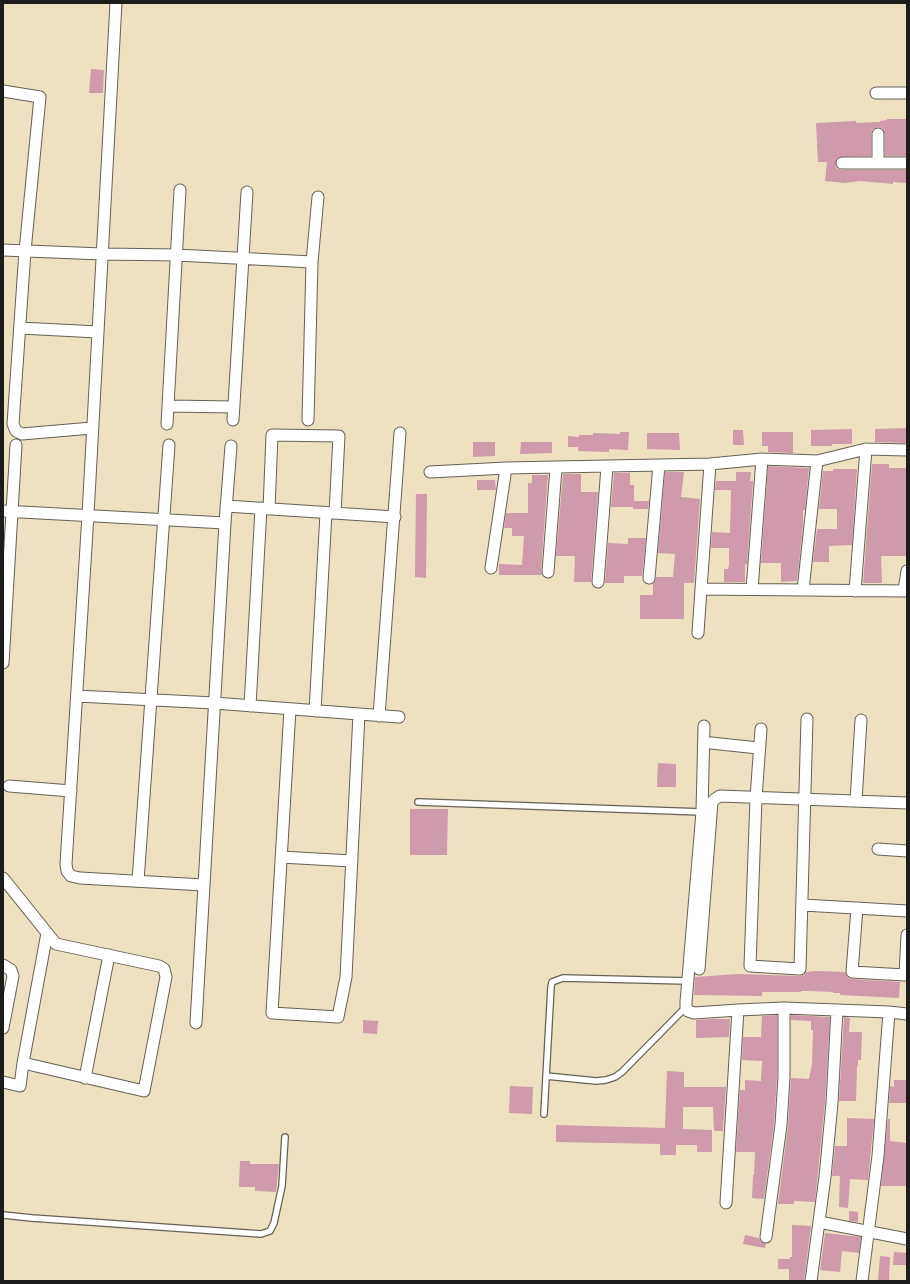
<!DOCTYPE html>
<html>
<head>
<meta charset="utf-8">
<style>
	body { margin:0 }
	#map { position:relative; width:910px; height:1284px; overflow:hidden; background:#ede1c2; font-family:Itim,sans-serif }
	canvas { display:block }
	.frame { position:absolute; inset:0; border:4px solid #1c1c1c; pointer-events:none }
</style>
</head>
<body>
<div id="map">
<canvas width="910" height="1284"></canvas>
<div class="frame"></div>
</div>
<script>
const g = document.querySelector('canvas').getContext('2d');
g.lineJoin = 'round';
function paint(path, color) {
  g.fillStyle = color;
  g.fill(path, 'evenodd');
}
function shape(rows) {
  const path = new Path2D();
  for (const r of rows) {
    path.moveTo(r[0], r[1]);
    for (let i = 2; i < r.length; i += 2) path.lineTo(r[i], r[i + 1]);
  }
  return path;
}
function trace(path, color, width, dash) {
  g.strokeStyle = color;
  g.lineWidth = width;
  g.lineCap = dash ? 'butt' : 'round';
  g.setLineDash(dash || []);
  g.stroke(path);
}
paint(shape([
	[91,69,104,70,103,93,89,93],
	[887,119,907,119,907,156,885,156,885,134,882,128,878,127,872,130,871,134,871,156,839,157,836,160,836,166,838,169,842,170,907,170,906,183,893,182,893,184,860,181,845,183,825,181,827,162,818,162,816,123,856,121,856,123,880,122,880,121,887,120],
	[907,428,907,443,875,442,875,429],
	[852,429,852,444,832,444,832,446,811,446,811,430],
	[733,430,743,430,744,445,733,445],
	[620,432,629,432,628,450,609,449,609,452,578,451,578,447,568,447,568,436,579,437,579,435,593,435,593,433,620,434],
	[762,432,793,432,793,453,768,452,768,446,762,446],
	[647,433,679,433,680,450,647,449],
	[473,442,495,442,495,456,473,457],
	[521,442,552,442,552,453,520,454],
	[872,464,889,464,889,468,907,468,906,556,881,556,882,583,863,583],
	[768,466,809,468,805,510,803,510,803,526,797,581,781,582,781,563,761,563],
	[833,469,857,469,852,545,829,546,829,562,813,562,817,529,837,529,837,509,819,509,823,471,833,471],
	[665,472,684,472,681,497,700,499,694,583,684,583,684,619,640,619,640,595,653,595,653,583,656,577,673,577,675,554,658,553],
	[736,472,751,472,750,481,753,481,747,564,745,564,745,582,724,582,724,569,728,569,729,565,729,548,711,548,712,532,730,533,731,490,715,490,716,481,736,481],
	[614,473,630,473,630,485,634,485,634,501,649,501,648,509,633,509,633,507,611,507],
	[563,474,581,474,581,492,598,492,591,582,574,582,575,556,556,556],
	[532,475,548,475,541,571,542,575,499,575,499,564,522,565,524,536,512,536,512,528,504,528,506,513,528,513,528,483,532,483],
	[477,480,495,480,496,490,477,490],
	[416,494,427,494,426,578,415,577],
	[628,538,646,538,642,576,624,576,624,583,605,583,608,543,628,544],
	[658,763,676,764,676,787,657,787],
	[410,809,448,809,447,855,410,855],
	[816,971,845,972,848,978,852,979,900,982,899,998,840,995,840,993,833,993,833,992,808,991,801,991,801,992,762,992,762,996,694,995,695,977,738,974,800,976,804,975,806,972],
	[777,1015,777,1077,774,1124,764,1199,752,1198,753,1175,754,1175,755,1152,736,1152,740,1090,745,1090,745,1080,761,1081,762,1063,762,1061,742,1060,743,1037,761,1037,762,1016],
	[791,1015,830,1017,825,1102,815,1202,794,1201,794,1204,778,1204,788,1126,791,1078,809,1079,812,1064,813,1030,811,1030,811,1021,791,1020],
	[844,1017,850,1018,849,1032,862,1032,861,1060,858,1060,858,1066,857,1066,856,1101,839,1101],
	[713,1019,730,1019,729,1037,696,1038,696,1020],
	[363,1020,378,1021,377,1034,363,1033],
	[667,1071,684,1072,684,1087,726,1087,723,1131,714,1131,713,1107,683,1107,683,1129,712,1130,712,1152,697,1152,697,1145,676,1145,676,1155,660,1155,660,1144,556,1142,556,1125,665,1128],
	[894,1080,907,1080,907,1103,889,1103,890,1086,894,1087],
	[510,1086,533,1087,532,1114,509,1113],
	[847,1118,874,1119,868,1180,850,1179,848,1208,839,1207,840,1176,832,1176,835,1146,847,1146],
	[888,1119,890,1119,890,1141,907,1143,907,1186,881,1186],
	[240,1161,250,1161,250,1164,279,1164,276,1192,255,1191,255,1187,239,1187],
	[849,1211,858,1212,858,1222,849,1221],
	[792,1225,811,1226,804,1281,789,1281,789,1269,778,1269,778,1259,790,1259,790,1257,792,1257],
	[825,1233,861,1237,859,1253,842,1251,840,1272,820,1270],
	[745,1235,759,1238,761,1242,766,1244,765,1248,743,1244],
	[894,1252,907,1253,907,1265,893,1265],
	[880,1256,890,1257,889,1281,878,1280]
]), '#ce9aac');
const service = shape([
	[418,802,702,812],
	[546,1076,596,1081,606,1080,615,1077,622,1072,686,1007],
	[544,1114,551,987,552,982,563,978,688,981],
	[3,1215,32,1218,261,1234,270,1231,274,1223,282,1186,285,1137]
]);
const minor = shape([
	[116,3,88,515,66,864,67,871,71,876,80,878,204,885],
	[3,91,40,97,25,251,13,424,16,431,22,434,92,428],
	[876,93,907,93],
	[842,163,907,163],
	[878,163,878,134],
	[3,250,102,254,177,255,312,262],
	[20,328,98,332],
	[169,406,234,407],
	[233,420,247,192],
	[308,420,312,262,318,197],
	[167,424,180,190],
	[430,472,506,468,710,464,762,459,817,461,866,449,907,450],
	[226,506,395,517],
	[269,509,272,435,339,436,335,513],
	[3,511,225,523],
	[491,568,506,468],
	[548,572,556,468],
	[649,578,659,465],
	[598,582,607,467],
	[701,589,710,464],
	[752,589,762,459],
	[803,590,817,461],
	[904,590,907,571],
	[855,591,866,449],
	[698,633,701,589,907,591],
	[3,663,16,445],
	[77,696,214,703,399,717],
	[250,706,261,508],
	[290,709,272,1013,338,1017,346,977,359,714],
	[315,711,326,513],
	[379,716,400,433],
	[704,726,702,812,686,1002,686,1007,688,1011,694,1013,738,1010,784,1008,889,1012,907,1014],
	[761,729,756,798,750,966,800,969,807,719],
	[711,743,758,748],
	[9,786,71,791],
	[856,801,861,720],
	[878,849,907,851],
	[281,857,352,861],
	[3,878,56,944,159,966,164,969,166,977,144,1091,23,1063,20,1086,3,1082],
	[138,881,169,445],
	[803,905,907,911],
	[857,908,852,972,905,975,907,935],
	[3,965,11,970,13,976,3,1028],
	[699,969,712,802,715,799,720,796,907,803],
	[196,1023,225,523,231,446],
	[23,1063,47,933],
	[85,1078,109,955],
	[726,1203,738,1010],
	[819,1222,907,1239],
	[766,1237,781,1125,784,1077,784,1008],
	[811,1281,825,1177,832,1103,837,1010],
	[862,1281,878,1156,889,1012]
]);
trace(service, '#656156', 8);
trace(minor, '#656156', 13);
trace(service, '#fff', 5.5);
trace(minor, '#fff', 11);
</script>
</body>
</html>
